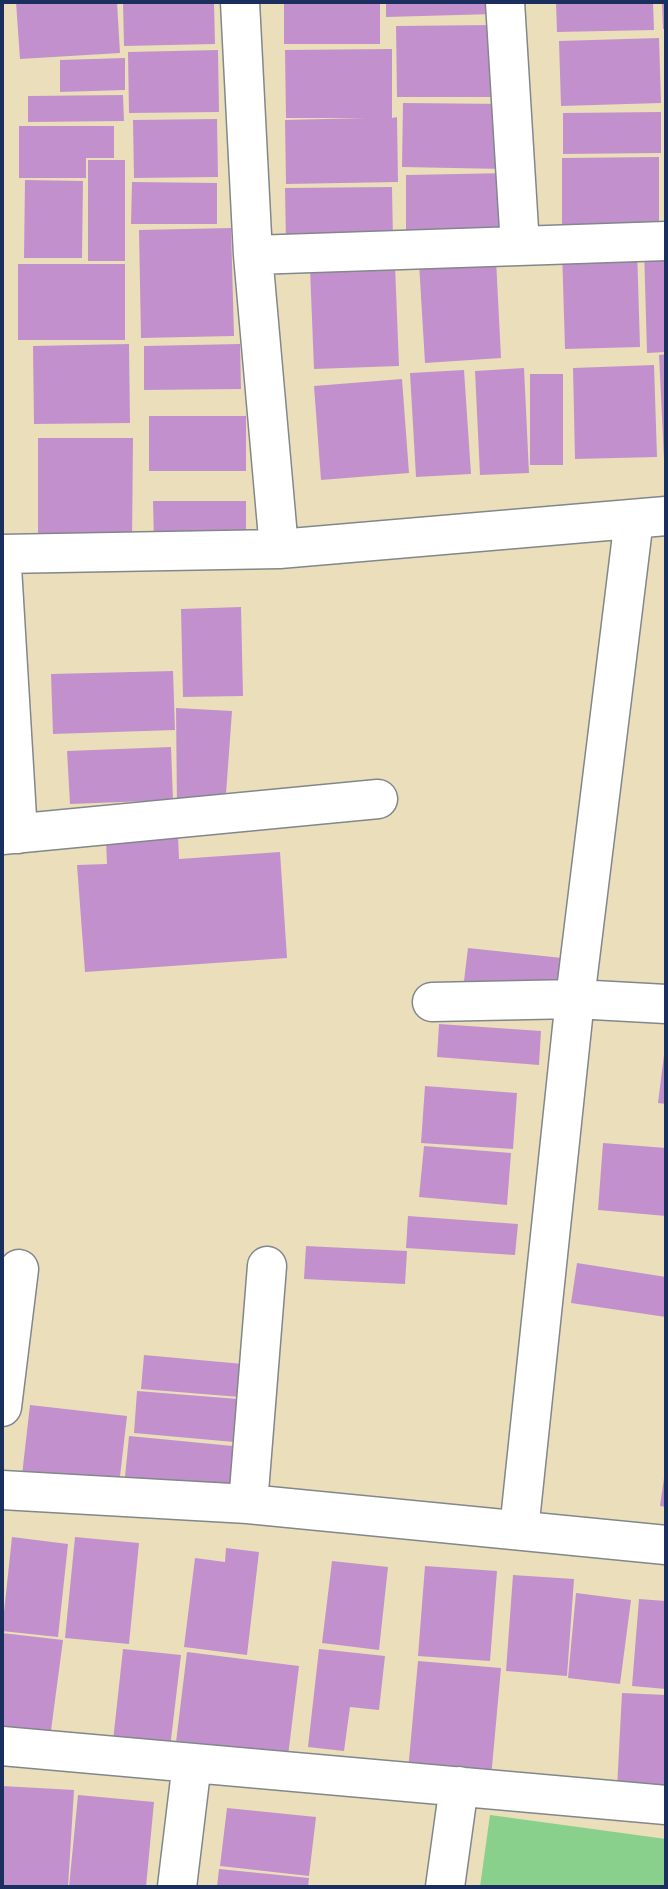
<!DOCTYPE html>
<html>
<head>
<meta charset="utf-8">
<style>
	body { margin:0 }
	#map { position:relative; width:668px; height:1889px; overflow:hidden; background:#eadfba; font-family:Caveat,sans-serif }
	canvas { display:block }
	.frame { position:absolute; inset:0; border:4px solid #1b2f5e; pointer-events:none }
</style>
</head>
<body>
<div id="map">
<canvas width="668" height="1889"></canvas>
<div class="frame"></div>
</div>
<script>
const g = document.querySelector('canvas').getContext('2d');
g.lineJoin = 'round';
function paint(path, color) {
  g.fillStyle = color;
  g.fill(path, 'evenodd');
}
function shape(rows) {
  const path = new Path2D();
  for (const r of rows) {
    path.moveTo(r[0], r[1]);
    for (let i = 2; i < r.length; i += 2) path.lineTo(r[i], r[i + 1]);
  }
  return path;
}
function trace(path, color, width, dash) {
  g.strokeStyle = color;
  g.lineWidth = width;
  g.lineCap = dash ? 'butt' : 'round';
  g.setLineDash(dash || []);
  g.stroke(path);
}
paint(shape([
	[490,1815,666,1839,666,1887,480,1887]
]), '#88d08b');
paint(shape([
	[16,2,117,2,120,53,20,59],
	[123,2,214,2,215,44,124,46],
	[284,2,380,2,380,44,284,44],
	[386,2,495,2,495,14,386,17],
	[556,2,653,2,654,30,557,32],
	[662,2,666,2,666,29,663,29],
	[493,25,493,97,397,97,396,26],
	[659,38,661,103,561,106,559,41],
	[392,49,392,118,397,117,398,182,286,184,285,120,366,118,286,118,285,50],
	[218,50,219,112,129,113,128,52],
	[125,58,125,90,60,92,60,60],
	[123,95,124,121,28,122,28,96],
	[403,103,505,104,504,169,402,167],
	[661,112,661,153,563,154,563,113],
	[217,119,218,177,134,178,133,120],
	[19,126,114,126,114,158,86,158,86,178,19,178],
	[659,157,659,235,562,236,562,158],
	[88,160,125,160,125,261,88,261],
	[509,173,510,236,406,244,406,175],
	[25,180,83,181,82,258,24,258],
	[132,182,217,183,217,224,131,224],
	[392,187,393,242,286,245,285,188],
	[231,228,234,336,141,338,139,230],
	[666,247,666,352,647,353,644,248],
	[637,248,640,347,565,349,562,250],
	[496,259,501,358,425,363,419,263],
	[18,264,125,264,125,340,18,340],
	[395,265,399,366,314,369,310,269],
	[129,344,130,423,34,424,33,346],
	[240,344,241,389,144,390,144,346],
	[666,354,666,459,664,459,659,355],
	[654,365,657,457,575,459,573,368],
	[524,368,529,473,480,475,475,371],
	[464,370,471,474,416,477,410,373],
	[530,374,563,374,563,465,530,465],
	[402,379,409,473,321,480,314,386],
	[149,416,246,416,246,471,149,471],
	[38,438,133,438,132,544,38,543],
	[153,501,246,501,246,540,154,541],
	[241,607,243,696,183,697,181,609],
	[173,671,175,730,53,734,51,674],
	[176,708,232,711,225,808,177,807],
	[171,747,173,800,70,804,67,751],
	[178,835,179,859,280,852,287,958,85,972,77,865,107,864,106,840],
	[468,948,562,958,558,990,464,981],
	[439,1024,541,1031,539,1065,437,1057],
	[665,1047,666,1047,666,1104,658,1103],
	[425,1086,517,1093,513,1149,421,1143],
	[603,1143,666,1148,666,1216,598,1210],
	[424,1146,511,1153,507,1205,419,1197],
	[408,1216,518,1224,515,1255,406,1248],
	[306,1246,407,1251,405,1284,304,1279],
	[577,1263,666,1277,666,1317,571,1303],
	[144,1355,243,1364,240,1397,141,1389],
	[137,1391,238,1399,234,1442,134,1433],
	[30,1405,127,1416,119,1485,22,1475],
	[129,1436,233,1446,229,1496,124,1487],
	[665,1471,666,1471,666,1507,660,1506],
	[12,1537,68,1544,58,1637,2,1631],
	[75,1537,139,1543,129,1644,65,1638],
	[226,1548,259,1552,247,1655,184,1647,195,1558,225,1562],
	[332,1561,388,1567,379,1650,322,1643],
	[425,1566,497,1571,490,1661,418,1656],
	[513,1575,574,1579,567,1676,506,1671],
	[576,1593,631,1600,620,1684,568,1678],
	[639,1599,666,1601,666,1689,632,1686],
	[2,1633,63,1640,50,1738,2,1732],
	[123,1649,181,1655,170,1748,113,1741],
	[319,1649,385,1656,379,1710,350,1707,344,1751,308,1747],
	[187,1652,299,1666,288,1756,176,1742],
	[418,1661,501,1668,491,1778,408,1771],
	[622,1693,666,1695,666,1790,617,1788],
	[2,1786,74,1790,68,1887,2,1886],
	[78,1795,154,1802,146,1887,69,1887],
	[227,1808,316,1817,309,1876,220,1866],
	[219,1869,309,1878,308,1887,217,1887]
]), '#c291cd');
const street = shape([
	[240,2,253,255,279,549],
	[505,2,520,246],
	[253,255,666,241],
	[2,554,279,549,666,516],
	[2,567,18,834],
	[2,835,378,799],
	[432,1002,575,999,666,1004],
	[2,1407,19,1269],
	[2,1490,248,1504,666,1545],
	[248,1504,267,1266],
	[519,1530,575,999,634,519],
	[2,1746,666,1805],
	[177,1887,192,1763],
	[445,1887,459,1786]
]);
trace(street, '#82878c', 41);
trace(street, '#fff', 38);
</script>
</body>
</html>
